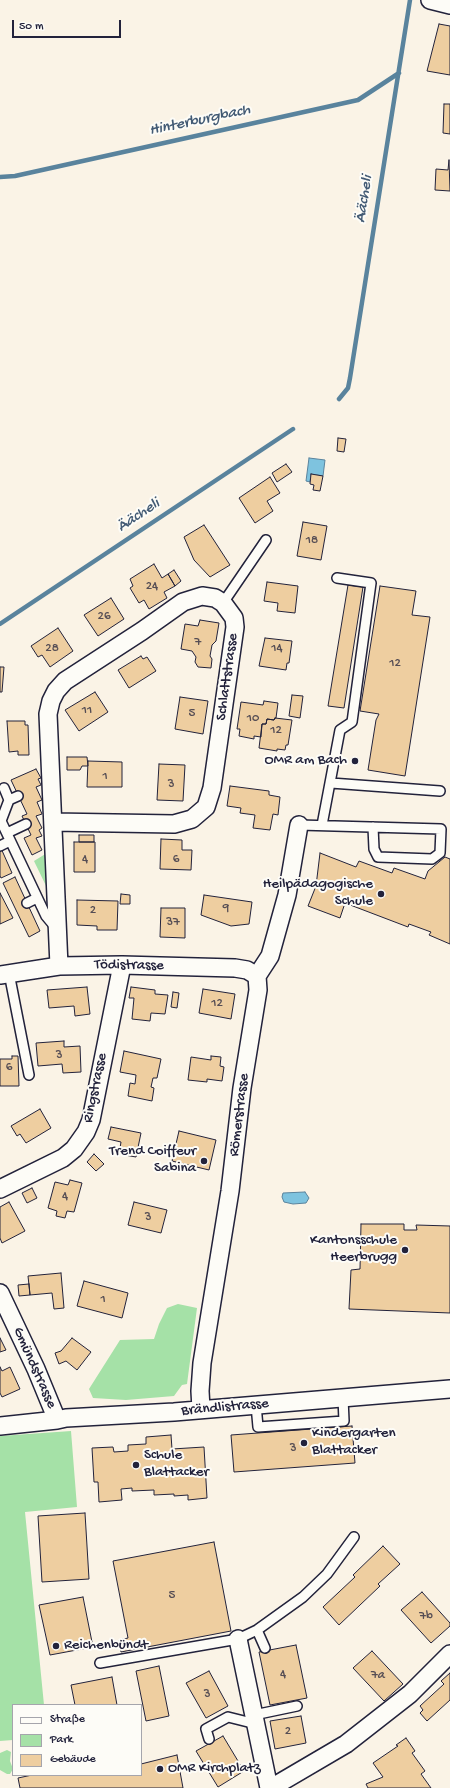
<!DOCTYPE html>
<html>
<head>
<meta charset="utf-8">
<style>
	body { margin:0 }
	#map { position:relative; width:450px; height:1788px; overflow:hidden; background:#faf3e6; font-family:"Gochi Hand",sans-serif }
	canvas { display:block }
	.legend { position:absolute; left:12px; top:1704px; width:130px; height:72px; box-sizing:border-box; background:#fdfcf7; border:1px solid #a5a5ac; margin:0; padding:5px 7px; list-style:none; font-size:12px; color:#22223b }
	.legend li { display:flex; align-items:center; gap:8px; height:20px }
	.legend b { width:20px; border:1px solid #a5a5ac }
	.scale { position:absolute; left:12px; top:20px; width:109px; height:18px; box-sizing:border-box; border:2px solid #22223b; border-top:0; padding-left:5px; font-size:12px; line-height:14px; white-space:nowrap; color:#22223b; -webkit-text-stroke:3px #fdfcf7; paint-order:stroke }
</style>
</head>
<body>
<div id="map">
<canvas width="450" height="1788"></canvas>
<ul class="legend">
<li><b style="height:5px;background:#fdfcf7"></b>Straße</li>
<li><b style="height:11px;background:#a5e1a7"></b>Park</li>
<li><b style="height:11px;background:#eecea0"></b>Gebäude</li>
</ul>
<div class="scale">50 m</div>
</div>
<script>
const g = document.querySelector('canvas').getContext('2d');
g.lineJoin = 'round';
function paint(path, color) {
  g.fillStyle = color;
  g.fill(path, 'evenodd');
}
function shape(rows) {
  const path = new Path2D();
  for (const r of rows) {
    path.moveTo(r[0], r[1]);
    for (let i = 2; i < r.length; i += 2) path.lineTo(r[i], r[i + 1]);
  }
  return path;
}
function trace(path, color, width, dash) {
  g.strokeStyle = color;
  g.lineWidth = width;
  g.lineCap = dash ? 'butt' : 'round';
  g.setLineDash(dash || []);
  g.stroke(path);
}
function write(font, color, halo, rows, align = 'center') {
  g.font = font + ' "Gochi Hand",sans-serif';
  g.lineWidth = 4;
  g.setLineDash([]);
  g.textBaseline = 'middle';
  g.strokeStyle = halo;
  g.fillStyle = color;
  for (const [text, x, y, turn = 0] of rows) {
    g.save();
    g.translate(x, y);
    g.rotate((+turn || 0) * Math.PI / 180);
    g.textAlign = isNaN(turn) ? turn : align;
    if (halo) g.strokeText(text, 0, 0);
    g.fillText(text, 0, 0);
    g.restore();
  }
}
paint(shape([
	[47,853,49,892,34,861],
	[178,1304,197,1308,187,1384,182,1385,174,1396,126,1400,93,1398,89,1389,120,1340,154,1339,159,1324,167,1308],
	[71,1431,77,1507,25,1512,44,1705,13,1705,13,1740,0,1741,0,1436],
	[7,1750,11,1752,10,1761,13,1769,10,1774,7,1774,0,1770,0,1753]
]), '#a5e1a7');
const water = shape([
	[309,458,325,460,323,476,311,474,310,482,306,481,309,458],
	[305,1192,309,1198,306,1203,293,1204,284,1202,282,1197,283,1193,305,1192]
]);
paint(water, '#7ec3df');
trace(water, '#59839d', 1);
trace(shape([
	[0,177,15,176,358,100,399,73],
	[339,399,348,388,350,378,410,0],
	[0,624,293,429]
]), '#59839d', 4.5);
const building = shape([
	[439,24,450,26,450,75,427,71,439,24],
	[444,104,450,104,450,134,443,133,444,104],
	[449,160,450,191,435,190,436,169,448,170,449,160],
	[338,438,346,439,344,452,337,451,338,438],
	[286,464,292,472,277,482,272,473,286,464],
	[311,474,323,476,320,491,313,490,314,485,310,484,311,474],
	[270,477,280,493,267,501,273,511,255,523,239,498,270,477],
	[303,522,327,526,321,560,297,556,303,522],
	[204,525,230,565,210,577,194,560,184,537,204,525],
	[154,564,162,578,168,574,175,586,164,592,167,598,149,609,144,600,139,603,130,588,133,586,130,579,154,564],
	[174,570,181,581,175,586,168,574,174,570],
	[267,582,298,586,295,613,277,611,278,603,264,601,267,582],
	[348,585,363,587,344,708,328,706,348,585],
	[380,586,416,591,412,615,430,617,405,776,368,770,376,720,379,714,360,711,380,586],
	[111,598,124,619,98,636,84,615,111,598],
	[200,620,219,623,216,641,212,645,210,656,212,659,211,668,198,667,195,662,196,657,192,651,181,649,185,624,198,626,200,620],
	[58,628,73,651,50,667,42,655,38,657,31,646,58,628],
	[265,638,292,641,289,663,287,663,286,670,259,666,265,638],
	[141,656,143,659,147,657,156,671,129,688,118,670,141,656],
	[0,667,4,667,2,692,0,692,0,667],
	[95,692,108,712,79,731,65,710,95,692],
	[292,695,303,696,300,718,289,716,292,695],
	[180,697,208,701,203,734,175,729,180,697],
	[264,701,278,703,276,718,275,718,274,720,267,719,266,724,262,724,261,737,254,736,254,739,239,736,240,729,237,729,241,702,263,705,264,701],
	[275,718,292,720,288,745,286,745,285,750,277,749,277,751,259,748,262,724,266,724,267,719,274,720,275,718],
	[7,721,25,721,25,725,28,725,29,755,18,755,18,751,9,752,7,721],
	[67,757,87,757,88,766,82,766,80,770,67,770,67,757],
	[88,761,122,762,122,787,87,787,88,761],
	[159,764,185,765,183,801,157,800,159,764],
	[36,769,41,778,38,779,41,785,36,787,42,800,37,802,42,814,36,816,42,828,39,830,42,836,36,838,42,850,32,855,24,838,31,835,22,816,27,814,11,780,36,769],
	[230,786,269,791,269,795,280,797,278,815,273,814,270,830,253,828,255,815,240,813,241,808,227,806,230,786],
	[79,835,94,835,94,842,79,842,79,835],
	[161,839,182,840,182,850,192,850,191,870,160,869,161,839],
	[74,842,95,842,95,872,74,872,74,842],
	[0,846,12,873,1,878,0,876,0,846],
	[320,853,356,867,359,861,392,873,394,868,425,879,428,871,445,857,450,859,450,944,429,935,431,932,409,924,408,927,345,903,340,918,308,906,316,886,320,853],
	[15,877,40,931,29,937,3,883,15,877],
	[0,893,13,918,0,924,0,893],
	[121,894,130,895,130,904,120,904,121,894],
	[204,895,252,902,249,924,231,926,201,915,204,895],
	[77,900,118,901,117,930,97,930,97,926,77,925,77,900],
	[161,908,185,908,185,938,160,937,161,908],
	[87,987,90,1014,75,1016,74,1006,49,1008,47,990,87,987],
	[131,987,155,990,155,994,168,995,165,1014,151,1013,150,1021,132,1019,134,998,129,998,131,987],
	[203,989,235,994,231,1019,199,1013,203,989],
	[173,992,179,993,177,1008,171,1007,173,992],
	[64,1041,64,1047,80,1046,81,1072,63,1073,62,1064,38,1066,36,1043,64,1041],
	[124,1051,161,1059,157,1078,153,1078,151,1087,154,1088,152,1101,128,1096,130,1083,135,1084,136,1075,120,1072,124,1051],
	[12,1056,18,1056,19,1086,0,1086,0,1059,12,1059,12,1056],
	[211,1056,221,1057,220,1066,224,1067,222,1081,207,1079,207,1082,188,1080,191,1057,211,1060,211,1056],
	[40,1109,51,1128,26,1143,20,1134,17,1136,11,1126,40,1109],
	[111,1127,141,1133,136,1157,119,1154,121,1142,108,1139,111,1127],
	[179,1131,216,1140,209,1170,172,1161,179,1131],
	[94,1154,104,1164,96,1171,87,1162,94,1154],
	[70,1180,82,1183,74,1212,67,1211,65,1218,56,1216,57,1211,48,1208,55,1182,68,1185,70,1180],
	[32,1188,37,1198,27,1203,22,1193,32,1188],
	[9,1202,25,1231,2,1243,0,1238,0,1207,9,1202],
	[134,1202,167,1210,161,1233,128,1225,134,1202],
	[361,1224,404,1224,404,1230,417,1230,416,1225,450,1226,450,1313,349,1309,351,1270,360,1269,361,1224],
	[61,1273,64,1308,54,1309,52,1293,30,1295,28,1276,61,1273],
	[84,1281,128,1293,122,1318,77,1306,84,1281],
	[29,1284,30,1295,19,1296,18,1285,29,1284],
	[0,1338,6,1350,0,1352,0,1338],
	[72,1338,91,1352,77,1370,66,1361,59,1364,55,1353,61,1351,72,1338],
	[0,1367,2,1371,10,1367,20,1389,2,1397,0,1393,0,1367],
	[352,1426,355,1463,234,1472,231,1435,352,1426],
	[171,1435,172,1449,204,1447,207,1498,188,1500,188,1495,174,1496,174,1494,154,1495,154,1490,132,1491,132,1488,121,1489,122,1500,99,1502,98,1482,94,1482,92,1448,113,1447,114,1452,128,1451,128,1445,146,1444,146,1437,171,1435],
	[85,1513,89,1579,42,1582,38,1516,85,1513],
	[214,1542,231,1631,121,1652,119,1640,128,1638,113,1561,214,1542],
	[383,1546,400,1564,378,1584,380,1586,339,1625,323,1607,355,1577,353,1575,383,1546],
	[422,1592,450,1623,450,1626,431,1643,401,1610,422,1592],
	[83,1597,93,1647,50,1655,39,1605,83,1597],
	[296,1645,307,1698,270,1705,259,1652,296,1645],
	[372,1651,403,1684,384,1701,353,1668,372,1651],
	[159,1666,169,1716,146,1721,136,1671,159,1666],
	[209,1671,228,1706,206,1718,186,1683,209,1671],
	[450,1673,450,1700,427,1721,420,1713,423,1710,420,1706,444,1684,441,1681,450,1673],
	[112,1677,117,1705,75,1705,71,1685,112,1677],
	[301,1716,306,1743,275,1749,270,1721,301,1716],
	[223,1736,244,1771,218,1787,196,1751,223,1736],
	[406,1738,415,1751,412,1753,425,1771,421,1774,431,1788,368,1788,366,1784,383,1777,373,1763,398,1746,396,1745,406,1738],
	[177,1755,183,1788,20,1788,18,1778,32,1775,141,1775,141,1764,177,1755]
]);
paint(building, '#eecea0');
trace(building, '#22223b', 1);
const lane = shape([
	[223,603,266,540],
	[331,783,440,791],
	[4,788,9,800,1,821,46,916,56,928],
	[9,800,18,796],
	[299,825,441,829,440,853,432,859,378,857,374,849,373,827],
	[322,825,340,730,352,722,371,583,337,578],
	[7,833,26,824],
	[0,846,10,841],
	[27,903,37,898],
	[9,973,29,1075],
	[256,1405,258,1427,344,1421,343,1398],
	[257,1630,265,1648],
	[100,1663,238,1639,257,1630,303,1597,327,1574,354,1537],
	[254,1715,297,1706],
	[209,1739,206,1729,228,1717,256,1724]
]);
const street = shape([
	[430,0,450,5],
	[53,822,174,824,192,819,206,807,212,788,235,627,234,618,223,603,215,598,202,596,183,602,142,631,65,681,56,691,51,701,48,714,59,966],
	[0,975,59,966,122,965,235,968,247,970,257,976],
	[0,1189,63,1158,74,1149,86,1132,91,1120,122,965],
	[0,1293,36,1369,57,1420],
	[201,1409,200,1391,202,1363,230,1191,242,1088,258,990,257,976,270,956,287,895,299,825],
	[0,1426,57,1420,66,1418,174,1412,450,1389],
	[238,1639,269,1788],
	[271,1788,346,1744,410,1694,450,1654]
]);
trace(lane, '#22223b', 12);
trace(street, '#22223b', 20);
trace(lane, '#fdfcf7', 9);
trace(street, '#fdfcf7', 17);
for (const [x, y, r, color] of [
	[355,761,4,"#22223b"],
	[381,894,4,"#22223b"],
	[204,1161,4,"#22223b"],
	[405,1250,4,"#22223b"],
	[304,1443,4,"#22223b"],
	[136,1465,4,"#22223b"],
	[56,1646,4,"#22223b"],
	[160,1769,4,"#22223b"]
]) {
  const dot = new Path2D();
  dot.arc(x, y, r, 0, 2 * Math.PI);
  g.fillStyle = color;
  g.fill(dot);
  trace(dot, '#fdfcf7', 1.5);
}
write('13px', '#554d54', null, [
	["18",312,541],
	["24",152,587],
	["26",104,617],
	["7",198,643],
	["28",52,649],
	["14",277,649],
	["12",395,664],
	["11",87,711],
	["5",192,714],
	["10",253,719],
	["12",276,731],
	["1",105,777],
	["3",171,785],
	["4",85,860],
	["6",176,860],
	["9",226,909],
	["2",93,911],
	["37",173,923],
	["12",217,1004],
	["3",59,1056],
	["6",9,1068],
	["4",65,1197],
	["3",148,1218],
	["1",103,1300],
	["3",293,1449],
	["5",172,1596],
	["7b",426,1617],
	["4",283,1675],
	["7a",378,1676],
	["3",207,1695],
	["2",288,1732]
]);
write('15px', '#22223b', '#fdfcf7', [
	["Schlattstrasse",228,677,-82],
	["Tödistrasse",129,966,1],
	["Ringstrasse",96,1088,-78],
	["Römerstrasse",240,1115,-83],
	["Gmündstrasse",34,1368,66],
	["Brändlistrasse",225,1408,-5]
]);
write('15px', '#22223b', '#fdfcf7', [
	["OMR am Bach",347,761],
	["Heilpädagogische",373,885],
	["Schule",373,902],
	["Trend Coiffeur",196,1152],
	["Sabina",196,1169],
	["Kantonsschule",397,1241],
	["Heerbrugg",397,1258],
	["Kindergarten",312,1434,"left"],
	["Blattacker",312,1451,"left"],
	["Schule",144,1456,"left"],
	["Blattacker",144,1473,"left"],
	["Reichenbündt",64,1646,"left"],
	["OMR Kirchplatz",168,1769,"left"]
], 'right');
write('italic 16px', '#425a74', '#fdfcf7', [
	["Hinterburgbach",200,121,-12],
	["Äächeli",365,199,-81],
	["Äächeli",139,516,-34]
]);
</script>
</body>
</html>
